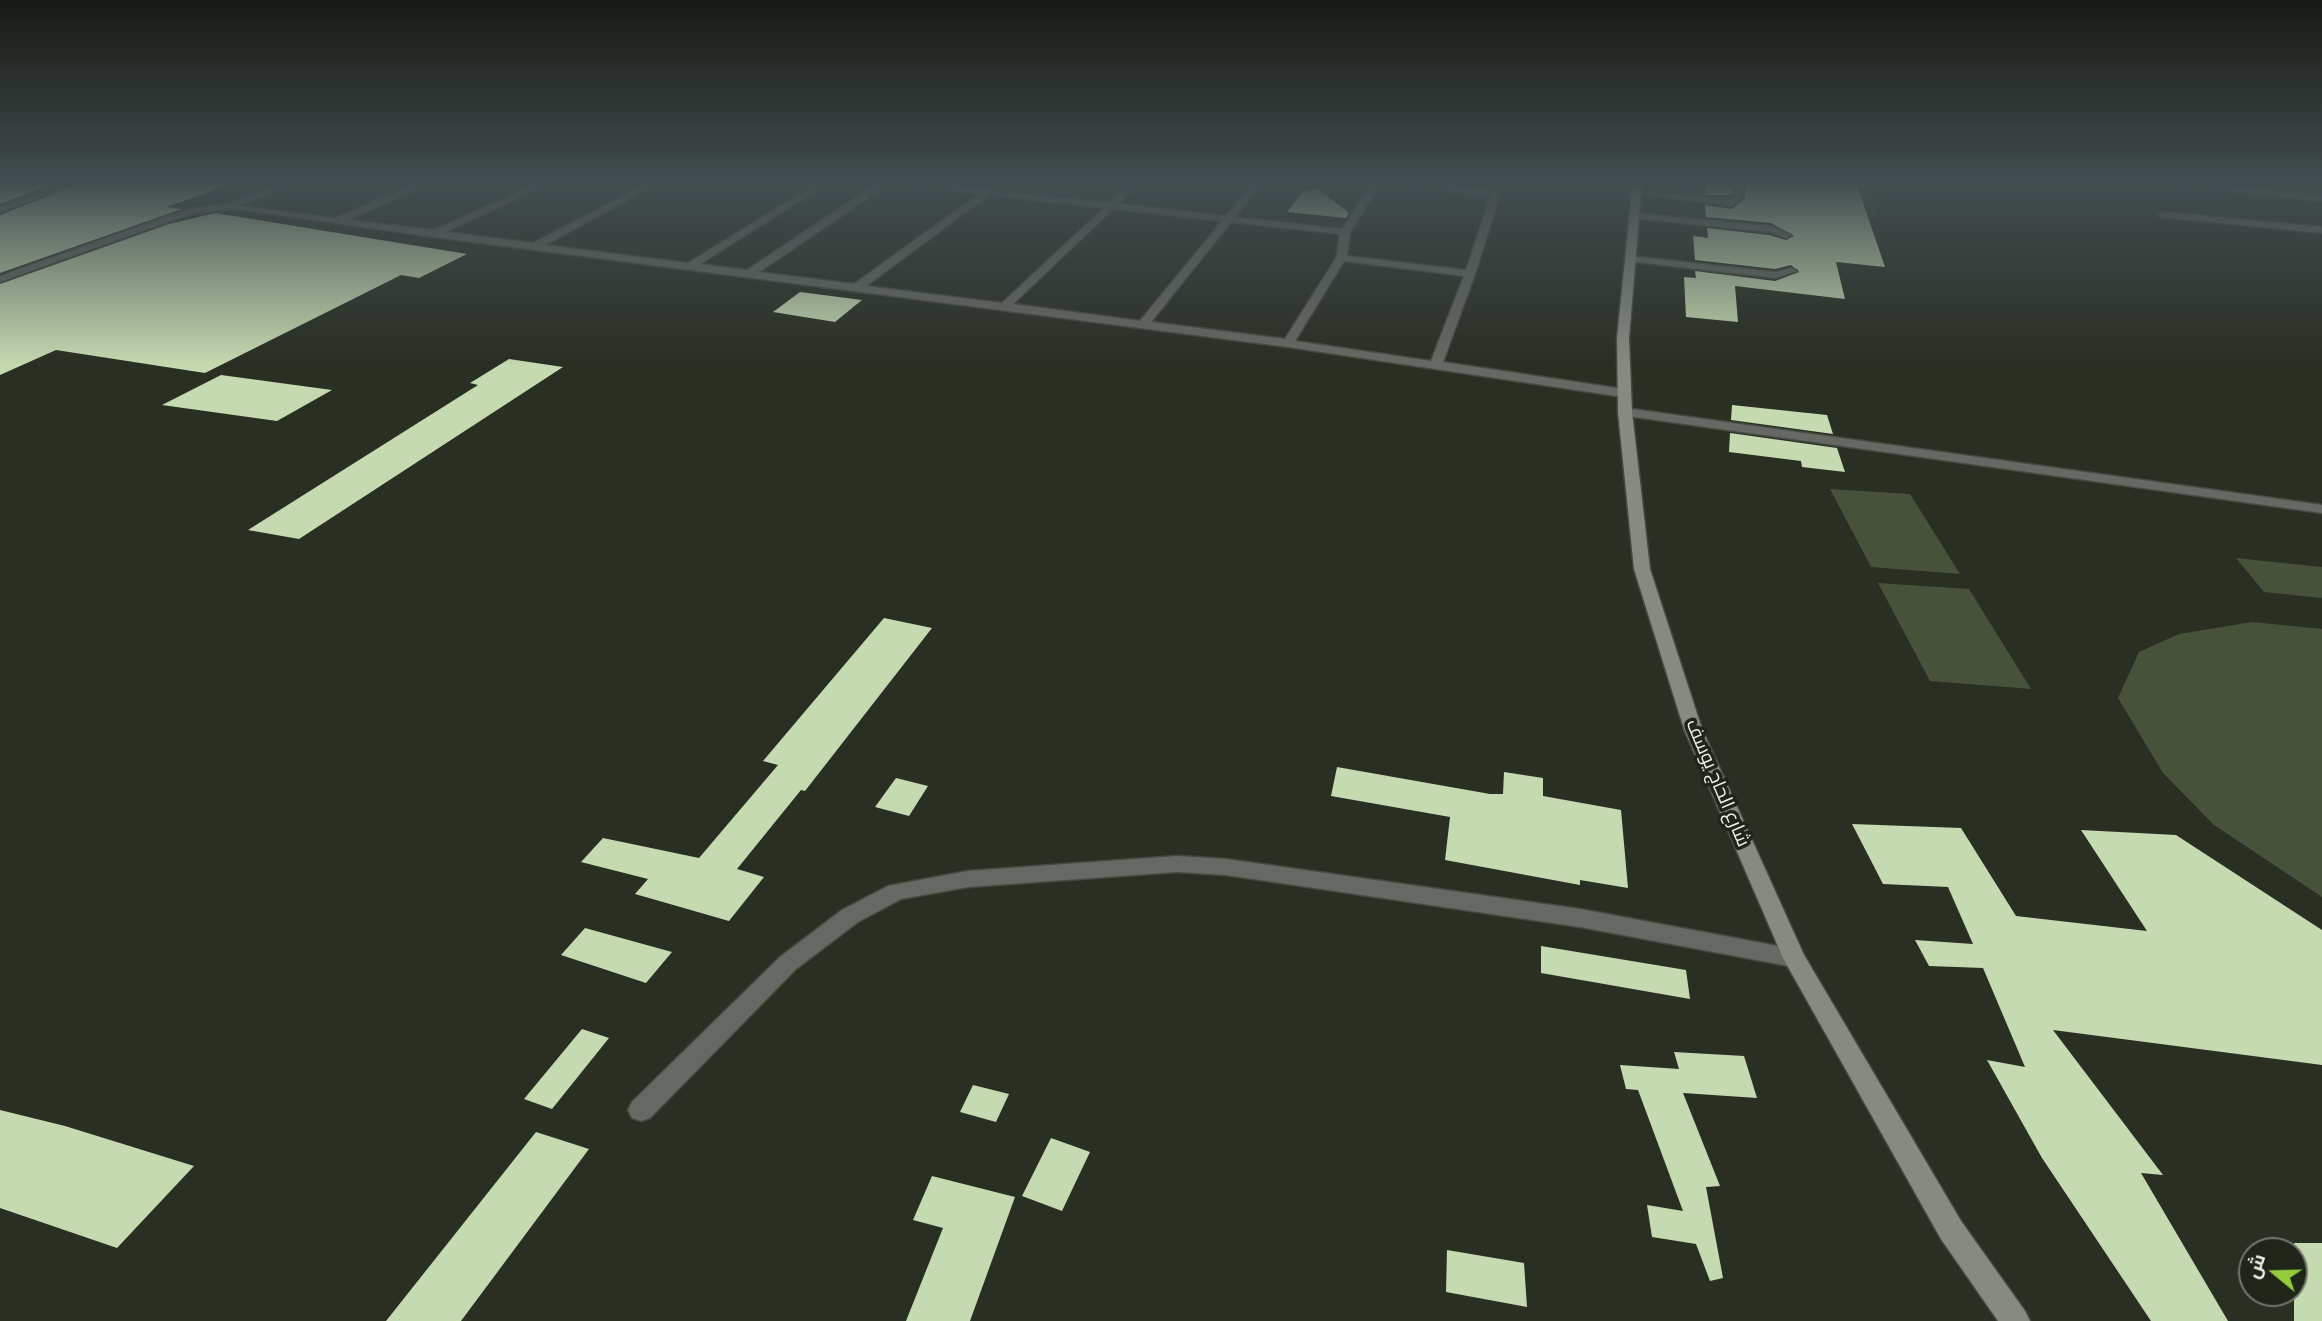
<!DOCTYPE html>
<html>
<head>
<meta charset="utf-8">
<style>
	body { margin:0 }
	#map { position:relative; width:2322px; height:1321px; overflow:hidden; background:#292f23; font-family:"Public Sans",Cairo,sans-serif }
	canvas { display:block }
	.north { position:absolute; left:2238px; top:1237px; width:70px; height:70px; box-sizing:border-box; background:#1f2519; border:2px solid #71776c; border-radius:50%; rotate:289deg; font-size:19px; font-weight:700; line-height:28px; text-align:center; color:#edf1e9 }
	.north::after { content:''; display:block; margin:auto; width:24px; height:32px; background:#94cc3c; clip-path:polygon(50% 0,100% 100%,50% 72%,0 100%) }
</style>
</head>
<body>
<div id="map">
<canvas width="2322" height="1321"></canvas>
<div class="north">ش</div>
</div>
<script>
const g = document.querySelector('canvas').getContext('2d');
g.lineJoin = 'round';
function paint(path, color) {
  g.fillStyle = color;
  g.fill(path, 'evenodd');
}
function shape(rows) {
  const path = new Path2D();
  for (const r of rows) {
    path.moveTo(r[0], r[1]);
    for (let i = 2; i < r.length; i += 2) path.lineTo(r[i], r[i + 1]);
  }
  return path;
}
function trace(path, color, width, dash) {
  g.strokeStyle = color;
  g.lineWidth = width;
  g.lineCap = dash ? 'butt' : 'round';
  g.setLineDash(dash || []);
  g.stroke(path);
}
function write(font, color, halo, rows, align = 'center') {
  g.font = font + ' "Public Sans",Cairo,sans-serif';
  g.lineWidth = 7;
  g.setLineDash([]);
  g.textBaseline = 'middle';
  g.strokeStyle = halo;
  g.fillStyle = color;
  for (const [text, x, y, turn = 0] of rows) {
    g.save();
    g.translate(x, y);
    g.rotate((+turn || 0) * Math.PI / 180);
    g.textAlign = isNaN(turn) ? turn : align;
    if (halo) g.strokeText(text, 0, 0);
    g.fillText(text, 0, 0);
    g.restore();
  }
}
paint(shape([
	[1678,182,1867,182,1878,220,1677,199]
]), '#323a28');
paint(shape([
	[1830,489,1910,494,1960,574,1871,567],
	[2236,558,2322,567,2322,598,2264,592],
	[1878,583,1969,589,2031,689,1930,681],
	[2252,622,2322,629,2322,897,2214,825,2163,773,2118,698,2139,652,2179,634]
]), '#47523b');
paint(shape([
	[0,182,60,182,0,204],
	[82,182,225,182,226,186,166,207,182,209,0,273,0,215],
	[1705,182,1731,182,1732,195,1705,195],
	[1745,182,1856,182,1885,267,1836,262,1845,299,1735,286,1738,322,1686,317,1684,277,1696,278,1695,271,1775,281,1799,272,1791,265,1775,269,1695,260,1693,236,1708,238,1707,228,1769,235,1786,240,1794,236,1771,223,1706,217,1705,205,1732,209,1745,199],
	[1318,189,1349,213,1346,218,1287,212,1303,192],
	[215,213,467,254,419,278,401,275,205,373,56,350,0,375,0,284,169,224],
	[800,292,862,300,835,322,773,312],
	[509,359,563,367,299,539,248,530,478,385,470,383],
	[221,375,332,390,277,421,162,405],
	[1732,405,1827,415,1833,434,1731,420],
	[1730,433,1837,448,1845,472,1802,467,1801,461,1729,452],
	[884,618,932,628,805,791,801,790,737,869,764,877,729,921,635,894,648,879,581,862,603,838,699,858,778,765,763,761],
	[1337,767,1490,794,1503,794,1504,772,1543,778,1543,796,1621,810,1628,888,1580,880,1580,885,1445,860,1450,817,1331,796],
	[896,778,928,786,909,816,875,807],
	[1852,824,1961,828,2016,916,2147,931,2081,830,2176,835,2322,930,2322,1065,2053,1030,2163,1175,2141,1173,2228,1321,2151,1321,2042,1158,1987,1060,2025,1067,1983,968,1929,966,1915,940,1973,944,1948,887,1883,884],
	[585,928,672,952,646,983,561,955],
	[1541,946,1686,970,1690,999,1541,973],
	[582,1029,609,1038,552,1109,524,1099],
	[1674,1052,1744,1056,1757,1098,1683,1093,1720,1186,1706,1187,1723,1278,1710,1281,1696,1244,1652,1237,1647,1205,1683,1211,1638,1090,1626,1089,1620,1065,1679,1069],
	[973,1085,1009,1094,996,1122,960,1112],
	[0,1110,65,1126,194,1166,117,1248,0,1208],
	[536,1132,589,1149,461,1321,386,1321],
	[1051,1138,1090,1152,1062,1211,1022,1196],
	[932,1176,1015,1197,970,1321,906,1321,943,1228,913,1220],
	[2294,1243,2322,1243,2322,1321,2294,1321],
	[1447,1250,1524,1263,1527,1307,1446,1292]
]), '#c6dab1');
const service = shape([
	[68,182,80,182,0,213,0,207,68,182],
	[1734,182,1742,182,1743,197,1732,206,1633,193,1637,191,1730,200,1735,196,1734,182],
	[227,204,231,207,230,209,196,213,168,222,0,282,0,276,162,218,195,208,227,204],
	[2163,212,2322,227,2322,233,2160,217,2159,215,2163,212],
	[1633,213,1771,226,1791,235,1787,238,1770,232,1630,218,1629,216,1633,213],
	[1630,256,1775,272,1792,268,1797,271,1775,278,1627,261,1625,259,1630,256]
]);
const minor = shape([
	[284,182,297,182,239,206,335,218,421,182,434,182,348,220,434,230,540,182,552,182,446,232,533,243,650,182,661,182,545,245,688,263,819,182,830,182,700,264,747,270,879,182,919,182,985,190,992,186,995,191,1109,203,1131,182,1141,182,1119,204,1226,216,1254,182,1263,182,1235,217,1342,229,1372,182,1410,182,1493,191,1495,182,1504,182,1475,274,1443,362,1623,389,1629,393,1623,397,1288,347,434,237,222,207,284,182],
	[889,184,979,194,854,284,759,272,889,184],
	[1380,184,1491,196,1466,270,1347,256,1350,232,1380,184],
	[989,195,1104,208,1002,303,866,286,989,195],
	[1113,209,1222,221,1140,321,1013,304,1113,209],
	[1231,222,1340,234,1336,258,1285,339,1151,322,1231,222],
	[1344,261,1464,276,1431,361,1295,341,1344,261],
	[2140,182,2178,182,2322,195,2322,201,2140,182],
	[1625,408,2322,505,2322,513,1620,415,1620,409,1625,408],
	[1177,856,1226,859,1580,909,1794,949,1802,952,1805,958,1802,964,1794,967,1580,927,1226,875,1177,872,968,887,901,899,858,922,796,969,650,1118,641,1121,632,1118,628,1110,632,1102,780,957,842,910,888,886,968,871,1177,856]
]);
const secondary = shape([
	[1633,182,1642,182,1629,338,1632,412,1650,569,1702,729,1804,955,1961,1221,2025,1311,2030,1321,1998,1321,1941,1239,1783,958,1684,729,1634,569,1618,412,1617,338,1633,182]
]);
trace(service, '#444a3f', 3);
trace(minor, '#444a3f', 3);
trace(secondary, '#444a3f', 3);
paint(service, '#666963');
paint(minor, '#666963');
paint(secondary, '#868b81');
const sky = g.createLinearGradient(0, 0, 0, 367);
sky.addColorStop(0, '#171a13');
sky.addColorStop(0.5, '#434d50');
sky.addColorStop(1, '#434d5000');
g.fillStyle = sky;
g.fillRect(0, 0, 2322, 367);
write('19px', '#edf1e9', '#1f2519', [
	["شارع الحاج يوسف",1718,783,67]
]);
</script>
</body>
</html>
